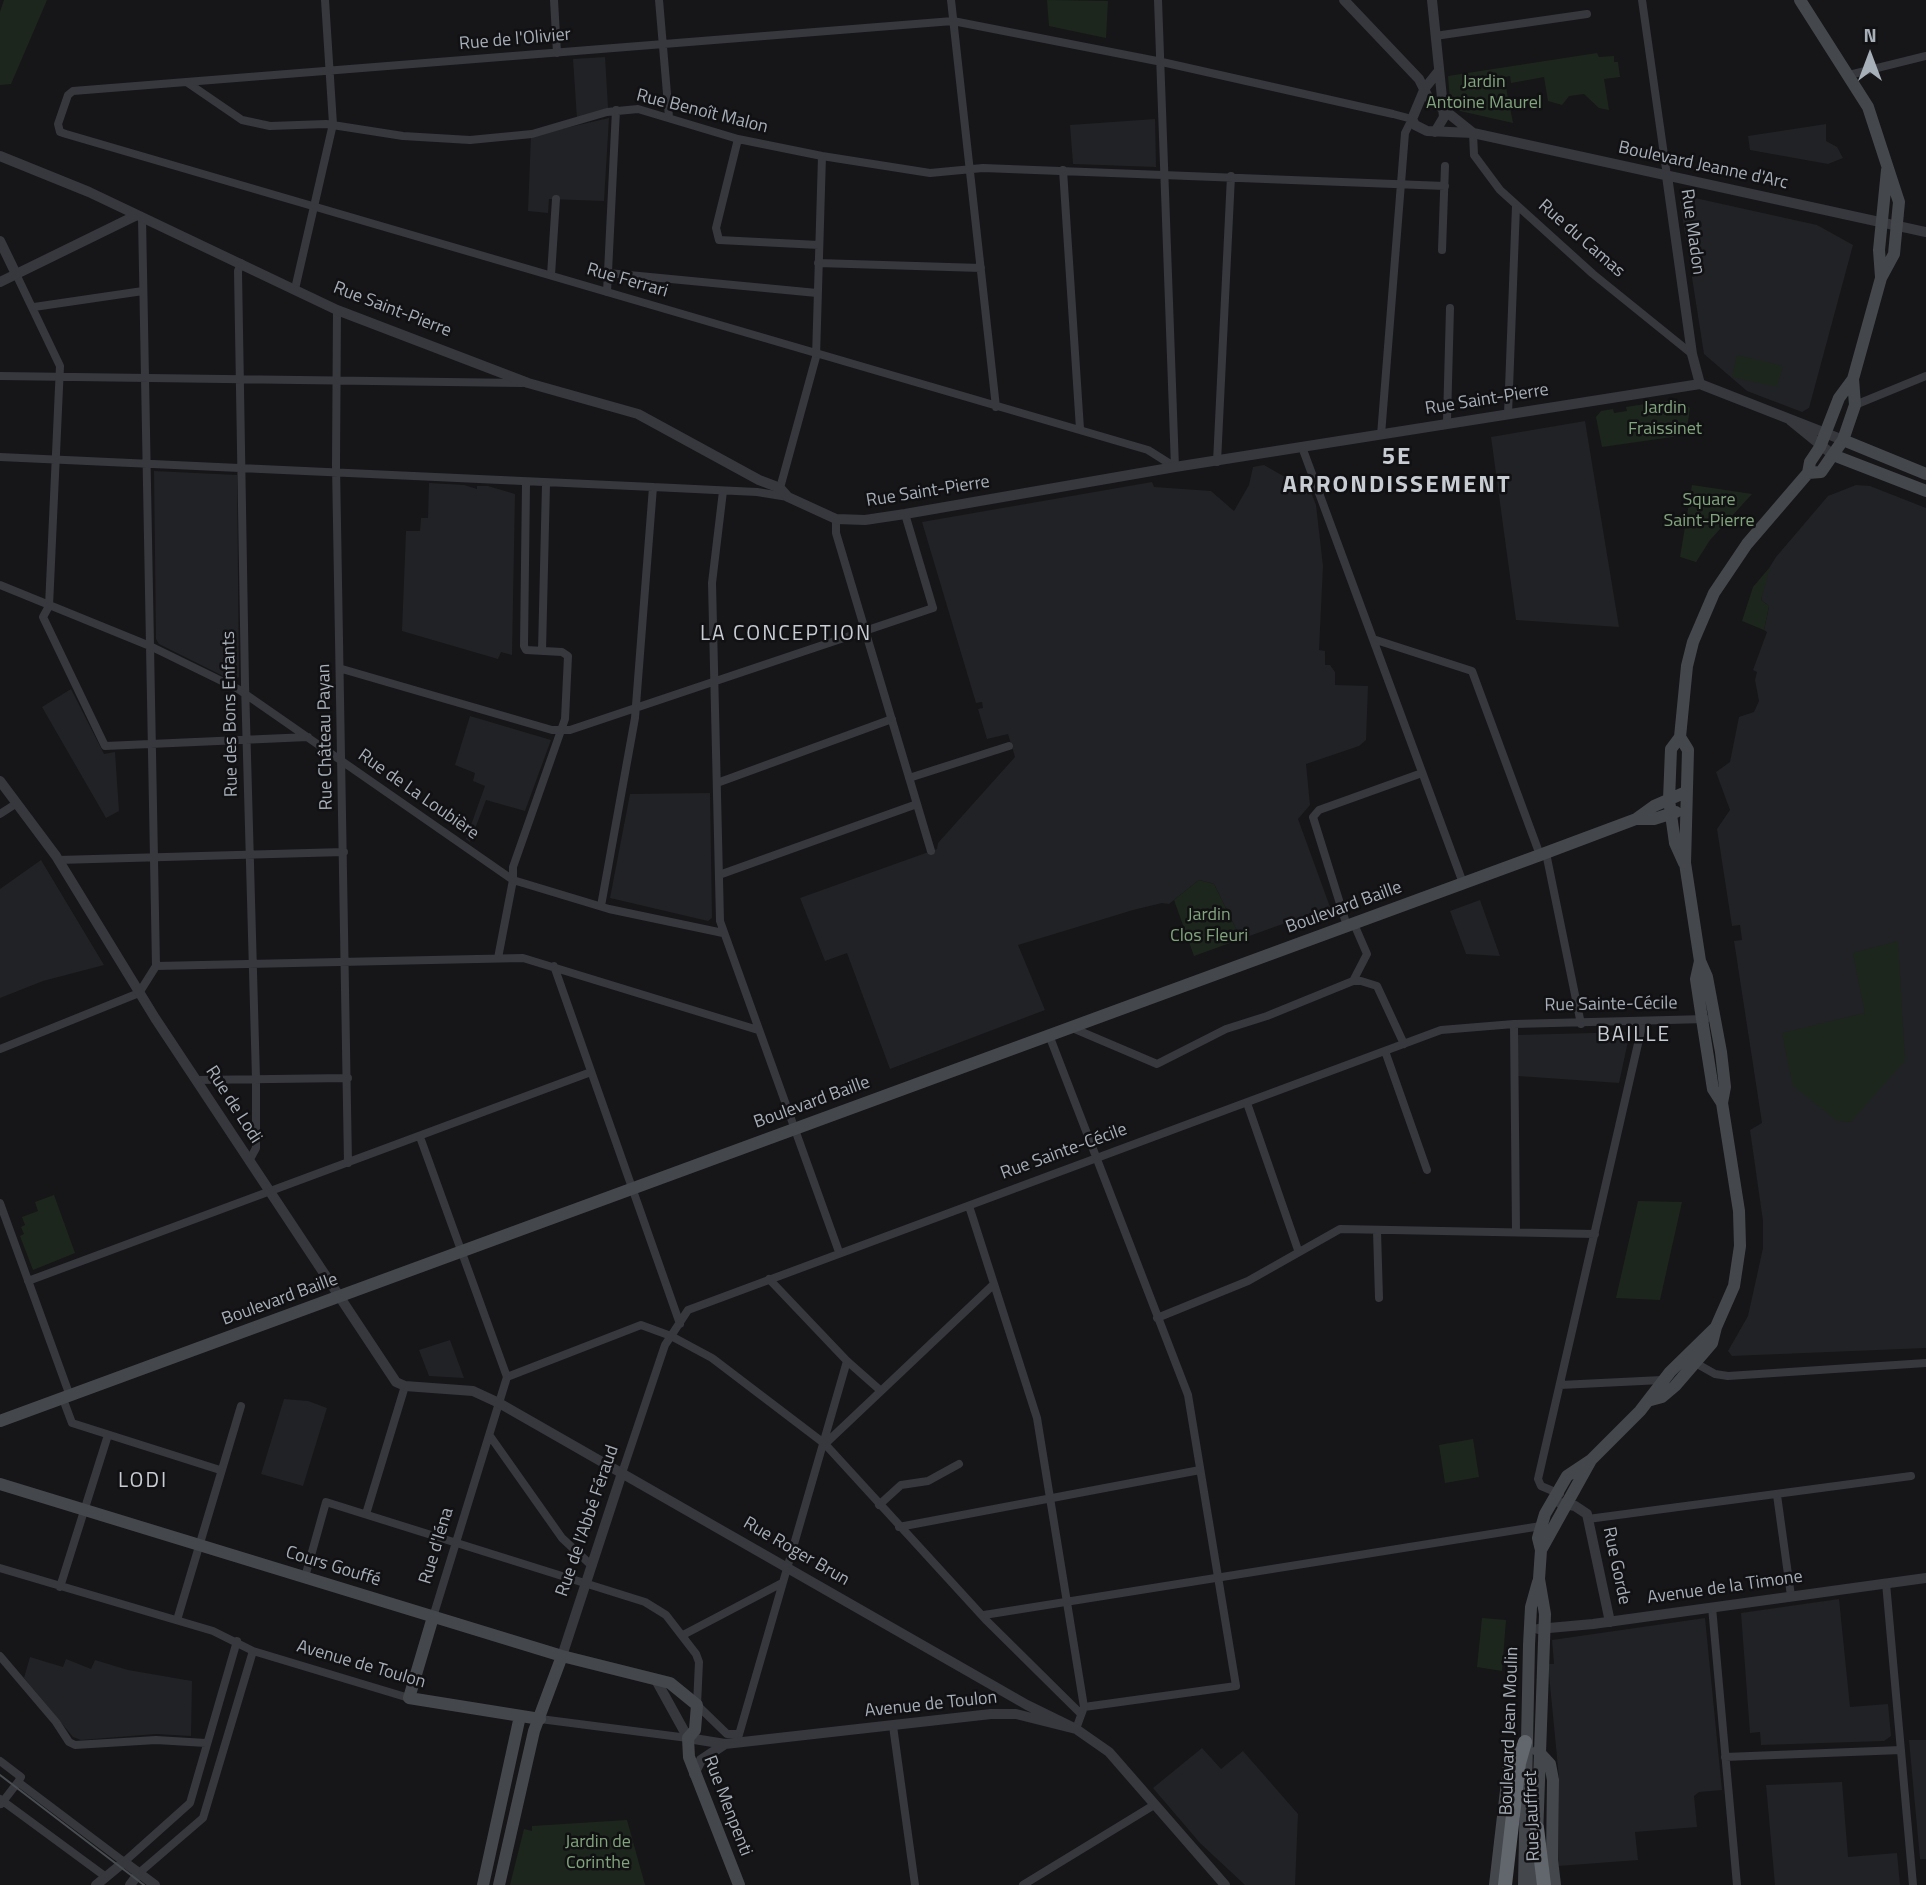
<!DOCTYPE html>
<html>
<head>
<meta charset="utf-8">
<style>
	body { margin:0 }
	#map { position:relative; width:1926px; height:1885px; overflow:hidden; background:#161618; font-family:"Titillium Web",sans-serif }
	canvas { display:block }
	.north { position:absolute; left:1835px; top:21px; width:70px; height:70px; -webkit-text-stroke:5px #111113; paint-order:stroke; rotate:0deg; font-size:19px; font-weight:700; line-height:28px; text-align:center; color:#a7afb9 }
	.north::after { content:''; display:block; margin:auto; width:24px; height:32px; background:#a7afb9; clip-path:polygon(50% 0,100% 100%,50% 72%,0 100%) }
</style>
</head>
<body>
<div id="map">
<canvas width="1926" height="1885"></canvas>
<div class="north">N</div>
</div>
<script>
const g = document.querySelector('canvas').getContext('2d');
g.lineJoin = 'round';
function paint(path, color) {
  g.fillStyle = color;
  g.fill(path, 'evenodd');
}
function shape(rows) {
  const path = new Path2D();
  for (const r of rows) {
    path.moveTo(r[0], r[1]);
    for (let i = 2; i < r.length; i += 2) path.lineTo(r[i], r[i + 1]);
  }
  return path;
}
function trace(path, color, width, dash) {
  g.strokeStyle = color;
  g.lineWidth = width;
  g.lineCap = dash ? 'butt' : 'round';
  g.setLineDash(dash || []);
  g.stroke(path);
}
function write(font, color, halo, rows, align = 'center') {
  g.font = font + ' "Titillium Web",sans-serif';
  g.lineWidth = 5;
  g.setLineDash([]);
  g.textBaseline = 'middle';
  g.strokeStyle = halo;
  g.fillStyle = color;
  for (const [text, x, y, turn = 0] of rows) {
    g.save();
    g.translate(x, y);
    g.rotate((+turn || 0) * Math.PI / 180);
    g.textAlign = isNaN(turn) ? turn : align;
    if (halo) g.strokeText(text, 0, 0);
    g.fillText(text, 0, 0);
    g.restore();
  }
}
paint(shape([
	[605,57,608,108,577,119,573,59],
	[609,118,604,201,549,199,548,213,528,211,531,136],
	[1155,119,1156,167,1073,164,1070,125],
	[1826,124,1826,141,1837,147,1843,158,1828,164,1750,150,1748,136],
	[1686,196,1817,225,1853,245,1809,408,1802,412,1747,391,1704,354,1680,201],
	[1585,421,1619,627,1516,620,1491,437],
	[1264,465,1311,492,1316,505,1323,566,1319,650,1325,651,1325,665,1330,665,1335,672,1335,685,1368,686,1366,740,1359,746,1306,764,1310,805,1298,819,1330,907,1241,939,1214,884,1199,880,1169,904,1162,903,1133,910,1018,945,1045,1010,890,1069,847,953,825,961,800,898,937,849,938,843,1015,757,1008,734,987,739,978,709,983,708,982,702,976,703,922,522,1152,482,1154,487,1211,491,1234,511,1249,485,1253,467],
	[154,471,237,475,239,677,233,681,159,644,156,639],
	[429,483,464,485,477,489,477,486,488,486,515,494,512,655,501,652,498,659,402,631,406,531,420,531,421,518,428,518],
	[1856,485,1870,486,1926,508,1926,1348,1732,1356,1728,1351,1748,1316,1763,1248,1763,1221,1750,1130,1762,1123,1734,941,1742,940,1740,925,1732,926,1717,829,1730,810,1716,772,1730,762,1739,717,1754,712,1759,701,1755,680,1757,672,1753,670,1767,632,1764,630,1769,606,1761,600,1766,573,1776,557,1828,496],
	[71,689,104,754,115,752,119,811,106,818,42,707],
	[470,716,551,740,525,811,486,800,470,842,466,839,485,786,473,781,475,773,455,765],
	[710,793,712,918,708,921,610,898,630,794],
	[41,860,104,965,43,981,0,998,0,889],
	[1480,900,1500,956,1466,954,1450,911],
	[1630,1032,1619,1083,1518,1076,1518,1035],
	[450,1340,464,1378,429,1376,419,1350],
	[284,1399,308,1401,327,1408,303,1486,261,1474],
	[1839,1599,1850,1707,1888,1704,1891,1736,1884,1741,1761,1745,1760,1732,1750,1733,1741,1613],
	[1705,1618,1722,1790,1699,1792,1694,1796,1697,1827,1635,1832,1638,1860,1558,1866,1559,1778,1548,1664,1554,1664,1552,1640],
	[30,1657,63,1667,66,1659,91,1669,95,1660,128,1670,192,1681,191,1736,156,1734,81,1740,73,1737,24,1678],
	[1909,1740,1926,1740,1926,1859,1920,1859],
	[1202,1748,1221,1769,1243,1751,1298,1814,1295,1885,1245,1885,1200,1843,1153,1788],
	[1842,1782,1848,1857,1897,1853,1900,1885,1775,1885,1766,1785]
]), '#212225');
paint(shape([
	[4,0,47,0,11,84,0,85,0,12],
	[1047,0,1108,1,1106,38,1049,26],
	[1597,53,1599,57,1614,56,1614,62,1618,62,1620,77,1604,79,1609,110,1599,108,1584,94,1569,96,1562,105,1548,101,1544,77,1511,83,1510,76,1504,77,1513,123,1460,111,1450,101,1448,76],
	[1737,355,1783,366,1777,387,1732,377],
	[1664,401,1681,401,1690,408,1686,435,1602,447,1596,417,1601,411,1613,409,1614,413,1627,411,1626,407],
	[1692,485,1752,494,1710,540,1696,562,1680,557],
	[1770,567,1761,600,1769,606,1764,630,1742,621,1753,587],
	[1199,880,1214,884,1241,939,1194,956,1174,900],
	[1898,941,1905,1061,1851,1122,1837,1121,1793,1086,1782,1033,1865,1013,1853,953],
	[54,1195,75,1253,33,1270,20,1236,24,1234,21,1227,25,1225,22,1217,38,1211,35,1202],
	[1638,1201,1682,1202,1660,1300,1616,1298],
	[1473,1439,1479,1477,1445,1483,1439,1445],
	[1482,1618,1506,1620,1502,1671,1477,1667],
	[627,1820,645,1885,510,1885,524,1829,532,1831,532,1826]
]), '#1d261d');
trace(shape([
	[554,0,557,53],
	[659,0,669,117],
	[951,0,996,407],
	[1158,0,1175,467],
	[1642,0,1667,176],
	[1435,36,1587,14],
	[1849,75,1926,56],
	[188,83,242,120,270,126,326,124,403,136,470,140,532,134,607,112,638,109,738,139,822,156,930,173,983,168,1445,186],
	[1473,133,1474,155,1500,190,1593,274,1692,354],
	[738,139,716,228,719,240,819,245],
	[1063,170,1080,429],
	[1442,250,1445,166],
	[241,263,238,271,245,684,256,1079,256,1148,249,1161],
	[818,263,981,268],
	[608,273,817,293],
	[16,274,60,366,49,606,43,617,105,746,308,737],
	[551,275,556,199],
	[295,289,333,124,325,0],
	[607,292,616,110],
	[34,307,143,291],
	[337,310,336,465,348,1163],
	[0,376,522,383],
	[1855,405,1926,376],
	[1508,414,1516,206],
	[1447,420,1450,308],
	[1302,447,1463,883],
	[0,457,653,487,757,492,788,497],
	[1217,462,1231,176],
	[1175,467,1148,450,66,134,60,132,58,124,68,95,73,91,953,21,1162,62,1393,114,1412,119,1405,133,1381,435],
	[780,488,816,357,822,156],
	[723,491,712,583,720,921,839,1252],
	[836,519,836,533,931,851],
	[0,585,150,646,238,689,513,880,609,909,723,933],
	[1373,639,1472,671,1540,855],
	[542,651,546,484],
	[342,669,552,730,570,730,933,608,905,514],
	[909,778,1009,746],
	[717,783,892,719],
	[0,814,17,803],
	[1546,853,1581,1024],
	[58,860,344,852],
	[719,875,917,804],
	[601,906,635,718,653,487],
	[1347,926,1313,817,1319,810,1422,773],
	[498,958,513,880,513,867,565,719,568,656,562,652,526,650,524,646,526,483],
	[156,966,523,958,758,1030],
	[554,966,680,1324],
	[1353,981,1367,954,1354,924],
	[1514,1024,1516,1232],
	[1070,1027,1157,1064,1226,1029,1267,1016,1353,981,1361,981,1377,986,1404,1044],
	[1049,1035,1188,1395,1236,1686,1084,1707],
	[0,1049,139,993,156,966,142,217],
	[1385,1051,1427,1170],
	[197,1080,348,1078],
	[1247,1103,1298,1250],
	[420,1137,507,1377],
	[0,1203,70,1396],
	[969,1206,1037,1418,1084,1707,1076,1729],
	[1377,1231,1379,1298],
	[769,1279,847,1361,881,1391],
	[28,1281,591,1072],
	[1157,1318,1248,1281,1340,1229,1595,1234],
	[1692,1361,1715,1374,1728,1376,1926,1363],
	[1560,1385,1662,1380],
	[63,1399,72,1423,220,1470],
	[490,1436,562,1538,591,1565],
	[825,1444,993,1285],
	[622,1473,665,1345,671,1336,712,1358,825,1444,987,1621,1080,1713],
	[1560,1494,1541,1486,1538,1479,1643,1022],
	[1777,1495,1791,1596],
	[879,1505,901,1485,928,1481,959,1464],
	[366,1514,405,1386],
	[1588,1519,1911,1476],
	[899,1527,1200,1470],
	[0,1568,213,1631,253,1651,409,1698],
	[305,1577,326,1502,645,1602,666,1615,696,1654,699,1662,697,1705,727,1734,739,1734],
	[1886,1583,1913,1885],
	[60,1587,108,1435],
	[1712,1607,1737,1885],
	[984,1615,1541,1526],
	[433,1617,507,1377,641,1325,671,1336,688,1310,1441,1030,1514,1024,1706,1019],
	[177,1620,241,1406],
	[683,1635,782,1583],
	[0,1656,56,1722,69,1742,75,1745,156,1740,206,1743],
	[540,1719,688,1738],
	[893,1726,915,1885],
	[738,1738,847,1361],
	[1725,1757,1901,1750],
	[0,1761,21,1777,18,1782,124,1862,190,1803,237,1641],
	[0,1799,106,1877],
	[1,1804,18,1782],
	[139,1873,203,1818,253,1651],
	[1023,1885,1154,1805]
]), '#36383d', 8);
trace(shape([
	[1344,0,1419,79,1428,97,1473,133,1926,232],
	[1432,0,1444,117,1435,132],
	[1437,73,1425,88,1412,119,1415,125,1427,131,1473,133],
	[0,156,89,192,337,310,528,383,638,414,759,480,780,488,788,497,836,519,865,520,905,514,1175,467,1700,384,1843,440],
	[1667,176,1692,354,1700,384],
	[0,241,16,274],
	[0,282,137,215],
	[1790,420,1833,455],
	[0,781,56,856,155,1018,396,1382,405,1386,473,1391,499,1403,1027,1705,1076,1729],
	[1560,1503,1575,1506,1587,1514,1610,1622],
	[1538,1629,1593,1624,1926,1578],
	[562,1656,622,1473],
	[656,1680,688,1738,725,1744,991,1714,1016,1714,1076,1729,1109,1752,1225,1885],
	[694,1774,701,1760,725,1744],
	[96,1885,124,1862,155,1885],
	[130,1885,139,1873]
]), '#36383d', 10);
trace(shape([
	[1800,0,1868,107,1899,202,1894,254,1881,278,1853,379,1855,405,1843,440,1821,472,1808,473],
	[1881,277,1879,250,1887,170],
	[1843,440,1926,474],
	[1833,455,1926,491],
	[1680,737,1671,749,1669,800,1675,843,1684,863],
	[1636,819,1654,819,1676,812],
	[1700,961,1696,979,1702,1019,1713,1089,1722,1103],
	[1651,1400,1662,1397,1675,1386,1712,1343,1716,1327,1734,1286,1740,1246,1739,1211,1722,1103,1725,1087,1721,1052,1707,977,1700,961,1685,863,1688,750,1680,737,1687,666,1693,642,1714,593,1747,544,1808,473,1810,462,1820,447,1839,398,1853,379],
	[0,1421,1540,855,1636,819,1654,806,1686,792],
	[0,1484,562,1656,670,1683,697,1705,695,1730,688,1738,689,1757,739,1885],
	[1541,1550,1591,1460],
	[433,1617,409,1698,540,1719],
	[1538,1751,1550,1764,1553,1780,1552,1860,1555,1885],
	[1537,1836,1545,1614,1539,1579,1541,1550,1538,1538,1545,1514,1567,1476,1591,1460,1640,1411,1670,1372,1716,1327],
	[483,1885,520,1716],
	[499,1885,534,1731,562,1656],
	[1495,1885,1509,1765,1521,1748],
	[1524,1885,1529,1645,1531,1607,1538,1582],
	[1535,1885,1535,1854]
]), '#44484d', 12);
trace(shape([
	[1537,1828,1544,1885],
	[1505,1885,1519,1763,1525,1742]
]), '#62676e', 14);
trace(shape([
	[0,1775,144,1885]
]), '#494d52', 2);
write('18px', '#a7afb9', '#111113', [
	["Rue de l'Olivier",515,40,-5],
	["Rue Benoît Malon",702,112,14],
	["Boulevard Jeanne d'Arc",1703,166,12],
	["Rue Madon",1692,232,82],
	["Rue du Camas",1581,239,41],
	["Rue Ferrari",627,281,16],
	["Rue Saint-Pierre",392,310,21],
	["Rue Saint-Pierre",1487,400,-9],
	["Rue Saint-Pierre",928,492,-9],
	["Rue des Bons Enfants",231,714,-91],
	["Rue Château Payan",326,737,-91],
	["Rue de La Loubière",418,795,35],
	["Boulevard Baille",1344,908,-20],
	["Rue Sainte-Cécile",1611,1005,-1],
	["Boulevard Baille",812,1103,-20],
	["Rue de Lodi",233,1105,57],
	["Rue Sainte-Cécile",1064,1152,-20],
	["Boulevard Baille",280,1300,-20],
	["Rue de l'Abbé Féraud",588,1521,-71],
	["Rue d'Iéna",437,1546,-73],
	["Rue Roger Brun",796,1552,30],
	["Rue Gorde",1616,1566,78],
	["Cours Gouffé",333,1567,17],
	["Avenue de la Timone",1725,1588,-8],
	["Avenue de Toulon",361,1665,16],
	["Avenue de Toulon",931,1705,-6],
	["Boulevard Jean Moulin",1510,1731,-88],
	["Rue Menpenti",727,1806,69],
	["Rue Jauffret",1533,1816,-92]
]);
write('18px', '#80a57c', '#111113', [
	["Jardin",1484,83],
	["Antoine Maurel",1484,104],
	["Jardin",1665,409],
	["Fraissinet",1665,430],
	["Square",1709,501],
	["Saint-Pierre",1709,522],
	["Jardin",1209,916],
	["Clos Fleuri",1209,937],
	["Jardin de",598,1843],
	["Corinthe",598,1864]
]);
g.letterSpacing = '2px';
write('21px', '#c8cdd4', '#111113', [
	["LA CONCEPTION",786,635],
	["BAILLE",1634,1036],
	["LODI",143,1482]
]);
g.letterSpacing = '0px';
g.letterSpacing = '2px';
write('bold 24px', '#c8cdd4', '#111113', [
	["5E",1397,458],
	["ARRONDISSEMENT",1397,486]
]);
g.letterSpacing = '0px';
</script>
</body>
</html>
